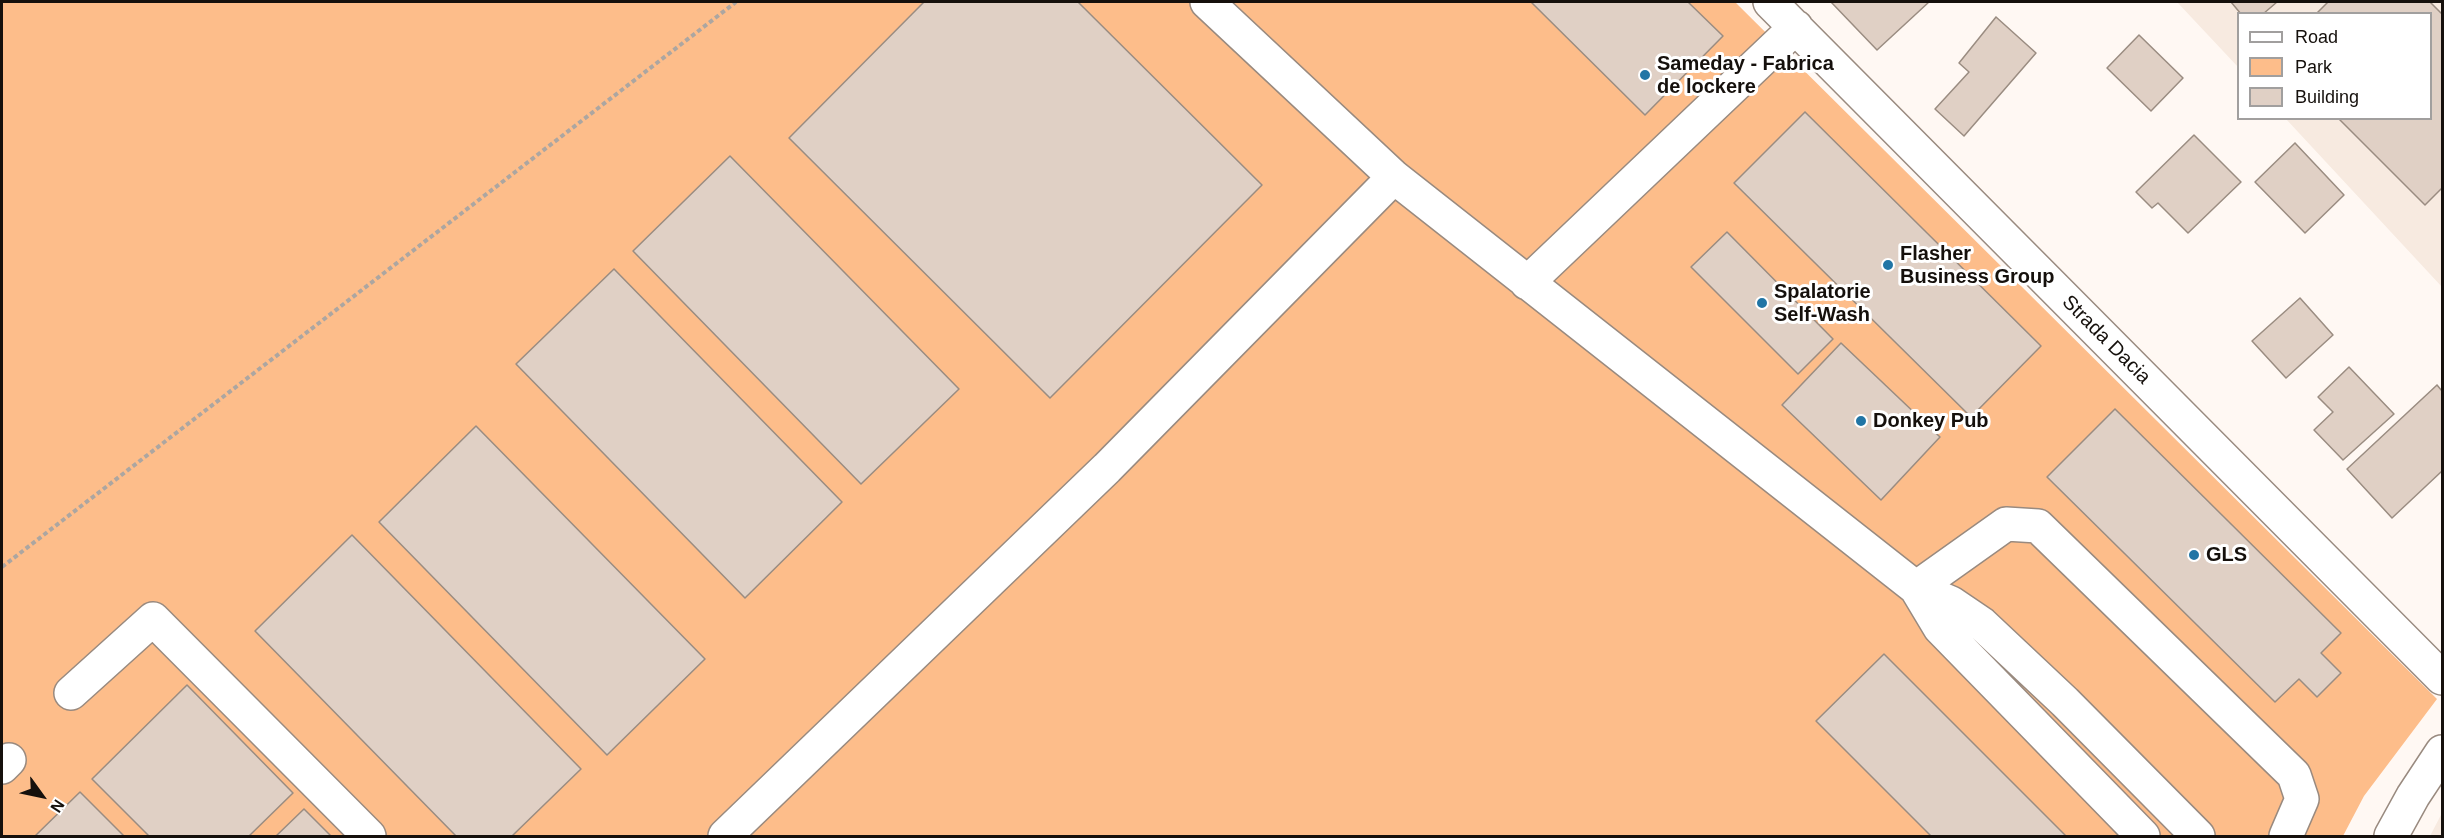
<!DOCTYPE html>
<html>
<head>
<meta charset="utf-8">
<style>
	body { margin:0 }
	#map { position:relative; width:2444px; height:838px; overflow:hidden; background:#fff8f3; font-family:Arial,sans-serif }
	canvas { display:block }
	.frame { position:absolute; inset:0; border:3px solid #15100c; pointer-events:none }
	.legend { position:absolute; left:2237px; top:12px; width:195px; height:108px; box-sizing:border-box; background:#fff; border:2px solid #a19f9e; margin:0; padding:8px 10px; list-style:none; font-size:18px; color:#15100c }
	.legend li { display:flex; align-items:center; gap:12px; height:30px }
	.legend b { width:30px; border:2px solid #a19f9e }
	.north { position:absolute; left:12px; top:766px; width:60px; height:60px; -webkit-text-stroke:4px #fff; paint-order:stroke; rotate:123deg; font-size:16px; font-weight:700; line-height:24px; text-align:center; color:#15100c }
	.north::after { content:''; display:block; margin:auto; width:21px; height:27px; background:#15100c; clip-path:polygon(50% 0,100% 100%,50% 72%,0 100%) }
</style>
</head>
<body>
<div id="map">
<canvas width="2444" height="838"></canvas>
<div class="frame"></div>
<ul class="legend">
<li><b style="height:8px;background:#fff"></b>Road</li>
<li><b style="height:16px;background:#fdbd8a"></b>Park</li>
<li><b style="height:16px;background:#e0d0c5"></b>Building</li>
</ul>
<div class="north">N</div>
</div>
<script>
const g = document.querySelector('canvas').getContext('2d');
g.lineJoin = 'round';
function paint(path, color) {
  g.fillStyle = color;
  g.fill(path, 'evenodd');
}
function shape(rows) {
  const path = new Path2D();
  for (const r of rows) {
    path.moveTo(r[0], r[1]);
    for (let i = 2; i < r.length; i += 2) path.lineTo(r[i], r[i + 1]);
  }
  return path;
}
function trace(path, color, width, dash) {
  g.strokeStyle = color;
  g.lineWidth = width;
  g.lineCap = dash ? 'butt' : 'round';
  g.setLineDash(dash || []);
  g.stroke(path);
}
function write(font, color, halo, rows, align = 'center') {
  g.font = font + ' Arial,sans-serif';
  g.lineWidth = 6;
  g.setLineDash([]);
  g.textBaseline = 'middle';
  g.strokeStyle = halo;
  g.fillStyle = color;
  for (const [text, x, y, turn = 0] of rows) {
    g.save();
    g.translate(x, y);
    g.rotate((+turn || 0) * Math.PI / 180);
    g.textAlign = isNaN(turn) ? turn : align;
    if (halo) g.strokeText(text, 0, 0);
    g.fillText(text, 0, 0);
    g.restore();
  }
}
paint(shape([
	[2177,2,2442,2,2442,287,2286,119,2430,118,2430,14,2238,14,2238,67],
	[2442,813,2442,836,2430,836]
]), '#f7eae0');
paint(shape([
	[2,2,1735,2,2437,699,2364,796,2343,836,2,836]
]), '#fdbd8a');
const building = shape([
	[924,2,1078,2,1262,185,1050,398,789,138,924,2],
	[1531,2,1688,2,1723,36,1645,115,1531,2],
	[1831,2,1929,2,1877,50,1831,2],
	[2231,2,2277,2,2263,14,2241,14,2231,2],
	[2328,2,2430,2,2442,14,2442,188,2425,205,2338,118,2430,118,2430,14,2316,14,2328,2],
	[1996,17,2036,53,1964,136,1935,109,1969,72,1959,63,1996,17],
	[2139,35,2183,78,2151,111,2107,68,2139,35],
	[1805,112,2041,346,1971,417,1734,183,1805,112],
	[2194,135,2241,182,2188,233,2158,203,2152,208,2136,192,2194,135],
	[2295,143,2344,195,2305,233,2255,182,2295,143],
	[730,156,959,389,861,484,633,251,730,156],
	[1727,232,1833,339,1798,374,1691,267,1727,232],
	[614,269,842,502,745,598,516,364,614,269],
	[2300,298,2333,335,2286,378,2252,341,2300,298],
	[1841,343,1940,437,1881,500,1782,405,1841,343],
	[2349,367,2394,414,2343,460,2314,430,2333,412,2318,397,2349,367],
	[2437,385,2442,391,2442,471,2392,518,2347,469,2437,385],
	[2115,409,2341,633,2321,653,2341,673,2317,697,2299,679,2275,702,2047,477,2115,409],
	[476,426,705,659,607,755,379,522,476,426],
	[352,535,581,769,512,836,456,836,255,631,352,535],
	[1884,654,2066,836,1931,836,1816,721,1884,654],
	[187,685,293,793,249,836,149,836,92,779,187,685],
	[80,792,124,836,35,836,80,792],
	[304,809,331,836,276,836,304,809]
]);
paint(building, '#e0d0c5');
trace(building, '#9a8c81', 1.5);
const minor = shape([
	[1207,2,1394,177,1916,588,1951,603,1982,624,2065,702,2198,836],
	[1770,2,2442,678],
	[1527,283,1796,27],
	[1916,588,2006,524,2038,526,2294,775,2302,799,2286,836],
	[1916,588,1940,628,2143,836],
	[71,693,153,619,369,836],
	[2,767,9,760],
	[725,836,1107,468,1394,177],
	[2391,836,2413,796,2442,752]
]);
trace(minor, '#998a7f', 36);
trace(shape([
	[2,567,736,2]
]), '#aca6a1', 4, [4.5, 3]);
trace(minor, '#fff', 33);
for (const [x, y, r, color] of [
	[1645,75,6,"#2175a5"],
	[1888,265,6,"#2175a5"],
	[1762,303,6,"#2175a5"],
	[1861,421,6,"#2175a5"],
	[2194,555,6,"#2175a5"]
]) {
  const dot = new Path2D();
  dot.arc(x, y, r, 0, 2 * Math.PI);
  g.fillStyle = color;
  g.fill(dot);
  trace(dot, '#fff', 2);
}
write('bold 20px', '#15100c', '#fff', [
	["Sameday - Fabrica",1657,64],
	["de lockere",1657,87],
	["Flasher",1900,254],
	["Business Group",1900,277],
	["Spalatorie",1774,292],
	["Self-Wash",1774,315],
	["Donkey Pub",1873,421],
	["GLS",2206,555]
], 'left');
write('20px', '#15100c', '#fff', [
	["Strada Dacia",2106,340,45]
]);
</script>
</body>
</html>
